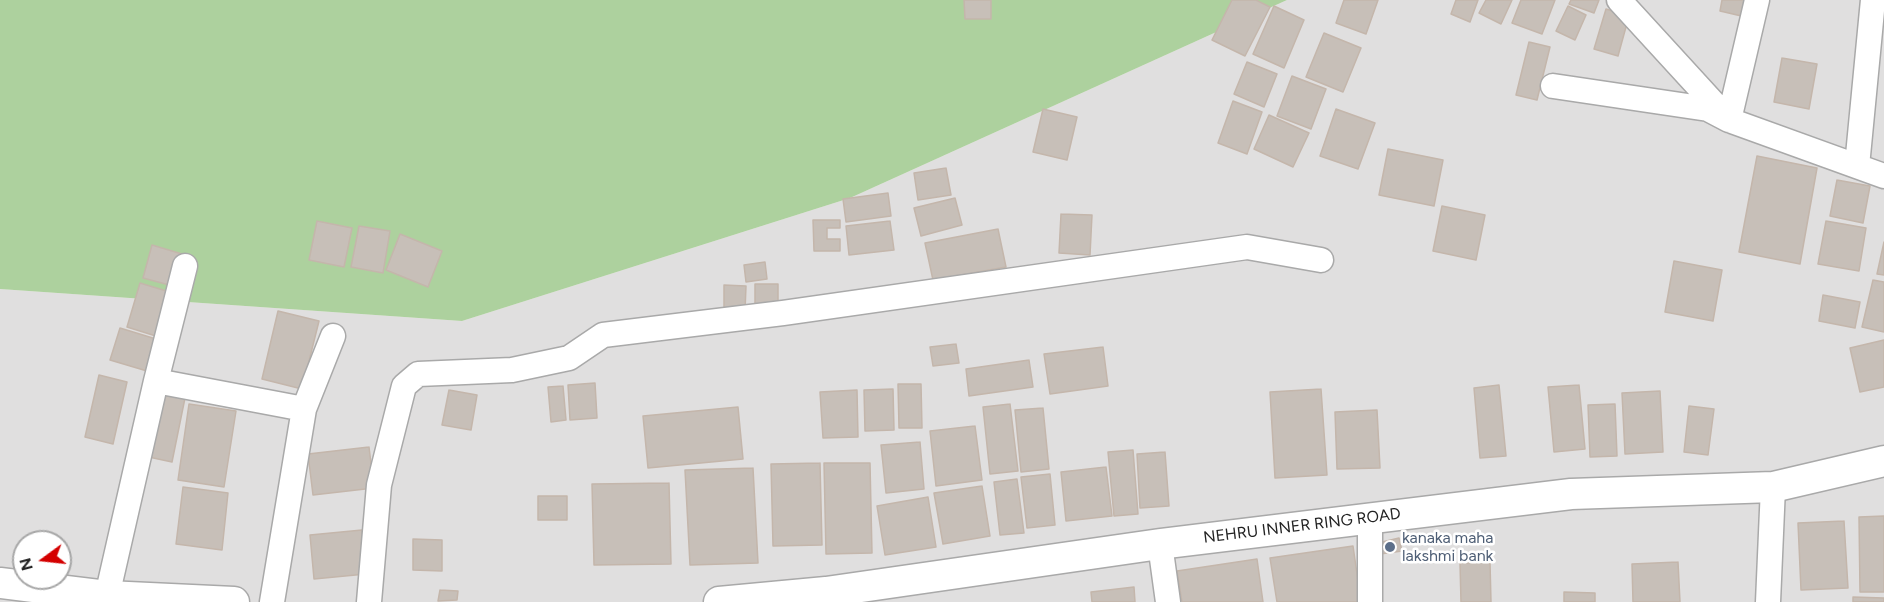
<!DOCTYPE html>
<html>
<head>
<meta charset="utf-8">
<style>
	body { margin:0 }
	#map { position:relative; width:1884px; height:602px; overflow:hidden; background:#f2efe9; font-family:Figtree,sans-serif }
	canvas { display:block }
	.north { position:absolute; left:12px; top:530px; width:60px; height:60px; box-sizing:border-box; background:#fff; border:2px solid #a7a7a7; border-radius:50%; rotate:255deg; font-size:16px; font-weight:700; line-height:24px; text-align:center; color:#222 }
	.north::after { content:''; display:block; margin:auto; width:21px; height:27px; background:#d40000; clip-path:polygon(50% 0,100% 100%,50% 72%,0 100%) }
</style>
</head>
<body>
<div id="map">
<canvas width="1884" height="602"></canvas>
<div class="north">N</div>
</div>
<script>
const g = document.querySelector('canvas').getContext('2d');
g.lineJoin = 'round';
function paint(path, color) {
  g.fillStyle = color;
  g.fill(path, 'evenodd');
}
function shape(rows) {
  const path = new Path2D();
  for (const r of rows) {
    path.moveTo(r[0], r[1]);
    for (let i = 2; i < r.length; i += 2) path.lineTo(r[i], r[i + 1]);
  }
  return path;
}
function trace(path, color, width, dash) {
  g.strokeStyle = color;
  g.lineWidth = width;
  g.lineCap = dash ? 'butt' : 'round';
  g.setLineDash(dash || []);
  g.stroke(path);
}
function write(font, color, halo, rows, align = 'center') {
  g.font = font + ' Figtree,sans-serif';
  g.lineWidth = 5;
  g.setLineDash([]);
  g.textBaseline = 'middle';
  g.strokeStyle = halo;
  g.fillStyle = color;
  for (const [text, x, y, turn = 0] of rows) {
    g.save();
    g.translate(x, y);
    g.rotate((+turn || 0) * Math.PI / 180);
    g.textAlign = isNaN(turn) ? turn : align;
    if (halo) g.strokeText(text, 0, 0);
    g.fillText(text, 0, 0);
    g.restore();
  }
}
paint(shape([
	[1287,0,1884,0,1884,602,0,602,0,289,462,321,850,198],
	[24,542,60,542,60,578,24,578]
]), '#e0dfdf');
paint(shape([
	[0,0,1287,0,850,198,462,321,0,289]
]), '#add19e');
const building = shape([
	[964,0,991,0,991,19,965,19,964,0],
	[1232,0,1256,0,1270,7,1245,56,1212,40,1232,0],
	[1344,0,1378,0,1366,34,1336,23,1344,0],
	[1456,0,1478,0,1470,22,1451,14,1456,0],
	[1486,0,1512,0,1501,24,1479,13,1486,0],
	[1521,0,1555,0,1542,34,1512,23,1521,0],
	[1571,0,1599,0,1594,13,1569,4,1571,0],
	[1722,0,1754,0,1750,18,1720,11,1722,0],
	[1274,6,1304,20,1284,68,1253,54,1274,6],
	[1568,6,1586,15,1575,40,1556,31,1568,6],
	[1606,9,1629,16,1618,56,1594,49,1606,9],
	[1324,33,1361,48,1343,92,1306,77,1324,33],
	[1529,42,1550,47,1537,100,1516,95,1529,42],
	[1782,58,1817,64,1809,109,1774,102,1782,58],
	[1247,62,1277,74,1264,107,1234,94,1247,62],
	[1292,76,1326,89,1311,129,1277,116,1292,76],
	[1233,101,1262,112,1247,154,1218,143,1233,101],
	[1043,109,1077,117,1067,160,1033,152,1043,109],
	[1336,109,1375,123,1358,169,1320,156,1336,109],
	[1269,115,1309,133,1293,167,1254,149,1269,115],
	[1388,149,1443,160,1434,206,1379,195,1388,149],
	[1757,156,1817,168,1800,264,1739,252,1757,156],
	[946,168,951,195,918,200,914,173,946,168],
	[1837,180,1870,186,1863,223,1830,216,1837,180],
	[888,193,891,216,846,222,843,199,888,193],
	[955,198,962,225,921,236,914,208,955,198],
	[1442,206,1485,215,1476,260,1433,251,1442,206],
	[1061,214,1092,215,1090,255,1059,253,1061,214],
	[813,220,840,220,840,228,827,228,827,239,840,239,840,251,814,251,813,220],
	[317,221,352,228,344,267,309,260,317,221],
	[890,221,894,250,849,255,846,226,890,221],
	[1826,221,1866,228,1859,271,1818,264,1826,221],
	[359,226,390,231,383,273,351,267,359,226],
	[998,229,1006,267,933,280,925,243,998,229],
	[400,234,442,251,428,287,386,270,400,234],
	[1884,242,1884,275,1877,274,1884,242],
	[152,245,182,254,173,286,143,278,152,245],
	[1674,261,1722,270,1713,321,1665,312,1674,261],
	[765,262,767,279,746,282,744,265,765,262],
	[1873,280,1884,282,1884,332,1862,327,1873,280],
	[140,283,173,293,159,337,127,327,140,283],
	[755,284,778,284,778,305,755,305,755,284],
	[724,285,746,286,745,311,724,310,724,285],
	[1823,295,1860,302,1855,328,1819,321,1823,295],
	[278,311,319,321,302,389,262,379,278,311],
	[120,328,156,339,147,371,110,360,120,328],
	[1884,340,1884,387,1860,392,1850,348,1884,340],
	[956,344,959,363,933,366,930,347,956,344],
	[1103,347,1108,386,1050,394,1044,354,1103,347],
	[1029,360,1033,387,969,396,966,369,1029,360],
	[99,375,127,382,113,444,85,437,99,375],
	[595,383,597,418,570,420,568,385,595,383],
	[898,384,921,384,922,428,899,428,898,384],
	[1499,385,1506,456,1480,458,1474,388,1499,385],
	[1579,385,1585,449,1554,452,1548,387,1579,385],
	[563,386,566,420,551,422,548,387,563,386],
	[893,389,894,430,865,431,864,390,893,389],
	[1321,389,1327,475,1275,478,1270,392,1321,389],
	[449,390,477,395,471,430,442,425,449,390],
	[857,390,858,437,823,438,820,392,857,390],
	[1660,391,1663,452,1625,454,1622,393,1660,391],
	[157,392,185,398,172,462,144,456,157,392],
	[189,404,236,411,224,487,178,480,189,404],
	[1010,404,1018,471,990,474,983,407,1010,404],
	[1615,404,1617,456,1590,457,1588,405,1615,404],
	[1689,406,1714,409,1708,455,1684,452,1689,406],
	[738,407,743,459,648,468,643,416,738,407],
	[1043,408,1049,469,1021,472,1015,410,1043,408],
	[1377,410,1380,468,1337,469,1335,412,1377,410],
	[975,426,982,480,936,486,930,431,975,426],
	[920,442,924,489,886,493,881,445,920,442],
	[369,447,374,488,313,495,308,454,369,447],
	[1133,450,1138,514,1114,516,1108,452,1133,450],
	[1165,452,1169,506,1140,508,1137,454,1165,452],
	[820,463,822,545,773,546,771,464,820,463],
	[824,463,870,463,872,553,826,554,824,463],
	[1106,467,1112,516,1066,521,1061,472,1106,467],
	[753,468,758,563,690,565,685,470,753,468],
	[1050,474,1055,525,1027,528,1021,477,1050,474],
	[1017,479,1024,533,1000,535,994,482,1017,479],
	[669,483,671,564,594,565,592,484,669,483],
	[982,486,990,536,943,544,934,493,982,486],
	[183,487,228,493,222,550,176,544,183,487],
	[538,496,567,496,567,520,538,520,538,496],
	[928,497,936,547,885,555,877,506,928,497],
	[1884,516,1884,592,1860,592,1859,517,1884,516],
	[1844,521,1848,588,1801,590,1798,523,1844,521],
	[362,530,366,574,314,579,310,535,362,530],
	[1399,538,1402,551,1380,554,1378,543,1399,538],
	[413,539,442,540,442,571,413,570,413,539],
	[1353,546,1361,602,1277,602,1270,558,1353,546],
	[1257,559,1263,602,1182,602,1177,571,1257,559],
	[1490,562,1491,602,1461,602,1460,563,1490,562],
	[1678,562,1680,602,1633,602,1632,564,1678,562],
	[1134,587,1135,602,1092,602,1091,592,1134,587],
	[440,590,458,591,457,600,438,601,440,590],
	[1564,592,1595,593,1595,602,1564,602,1564,592],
	[1853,597,1884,598,1884,602,1853,602,1853,597]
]);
paint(building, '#c7bfb8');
trace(building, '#c4b6ab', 1.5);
const minor = shape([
	[1619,0,1729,120,1884,176],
	[1553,86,1708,109,1729,120,1757,0],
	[1857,166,1873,0],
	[156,381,304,409],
	[1370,517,1370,602],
	[1160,544,1168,602],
	[107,596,156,381,185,266],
	[272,602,304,409,333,336],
	[369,602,379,485,404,386,418,374,512,370,569,358,603,335,783,313,1247,247,1321,260],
	[1768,602,1773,487]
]);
const tertiary = shape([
	[0,583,107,596,234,602],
	[719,602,826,592,1160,544,1571,494,1773,487,1884,461]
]);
trace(minor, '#a9a9a9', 27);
trace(tertiary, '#a9a9a9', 33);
trace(minor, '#fff', 24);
trace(tertiary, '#fff', 30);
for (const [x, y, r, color] of [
	[1390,547,6,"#5c6f8a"]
]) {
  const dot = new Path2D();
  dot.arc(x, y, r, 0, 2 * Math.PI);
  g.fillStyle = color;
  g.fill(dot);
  trace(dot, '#fff', 2);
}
write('16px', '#222', '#fff', [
	["NEHRU INNER RING ROAD",1302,526,-7]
]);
write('16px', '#4e5e75', '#fff', [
	["kanaka maha",1402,538],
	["lakshmi bank",1402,556]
], 'left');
</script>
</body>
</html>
